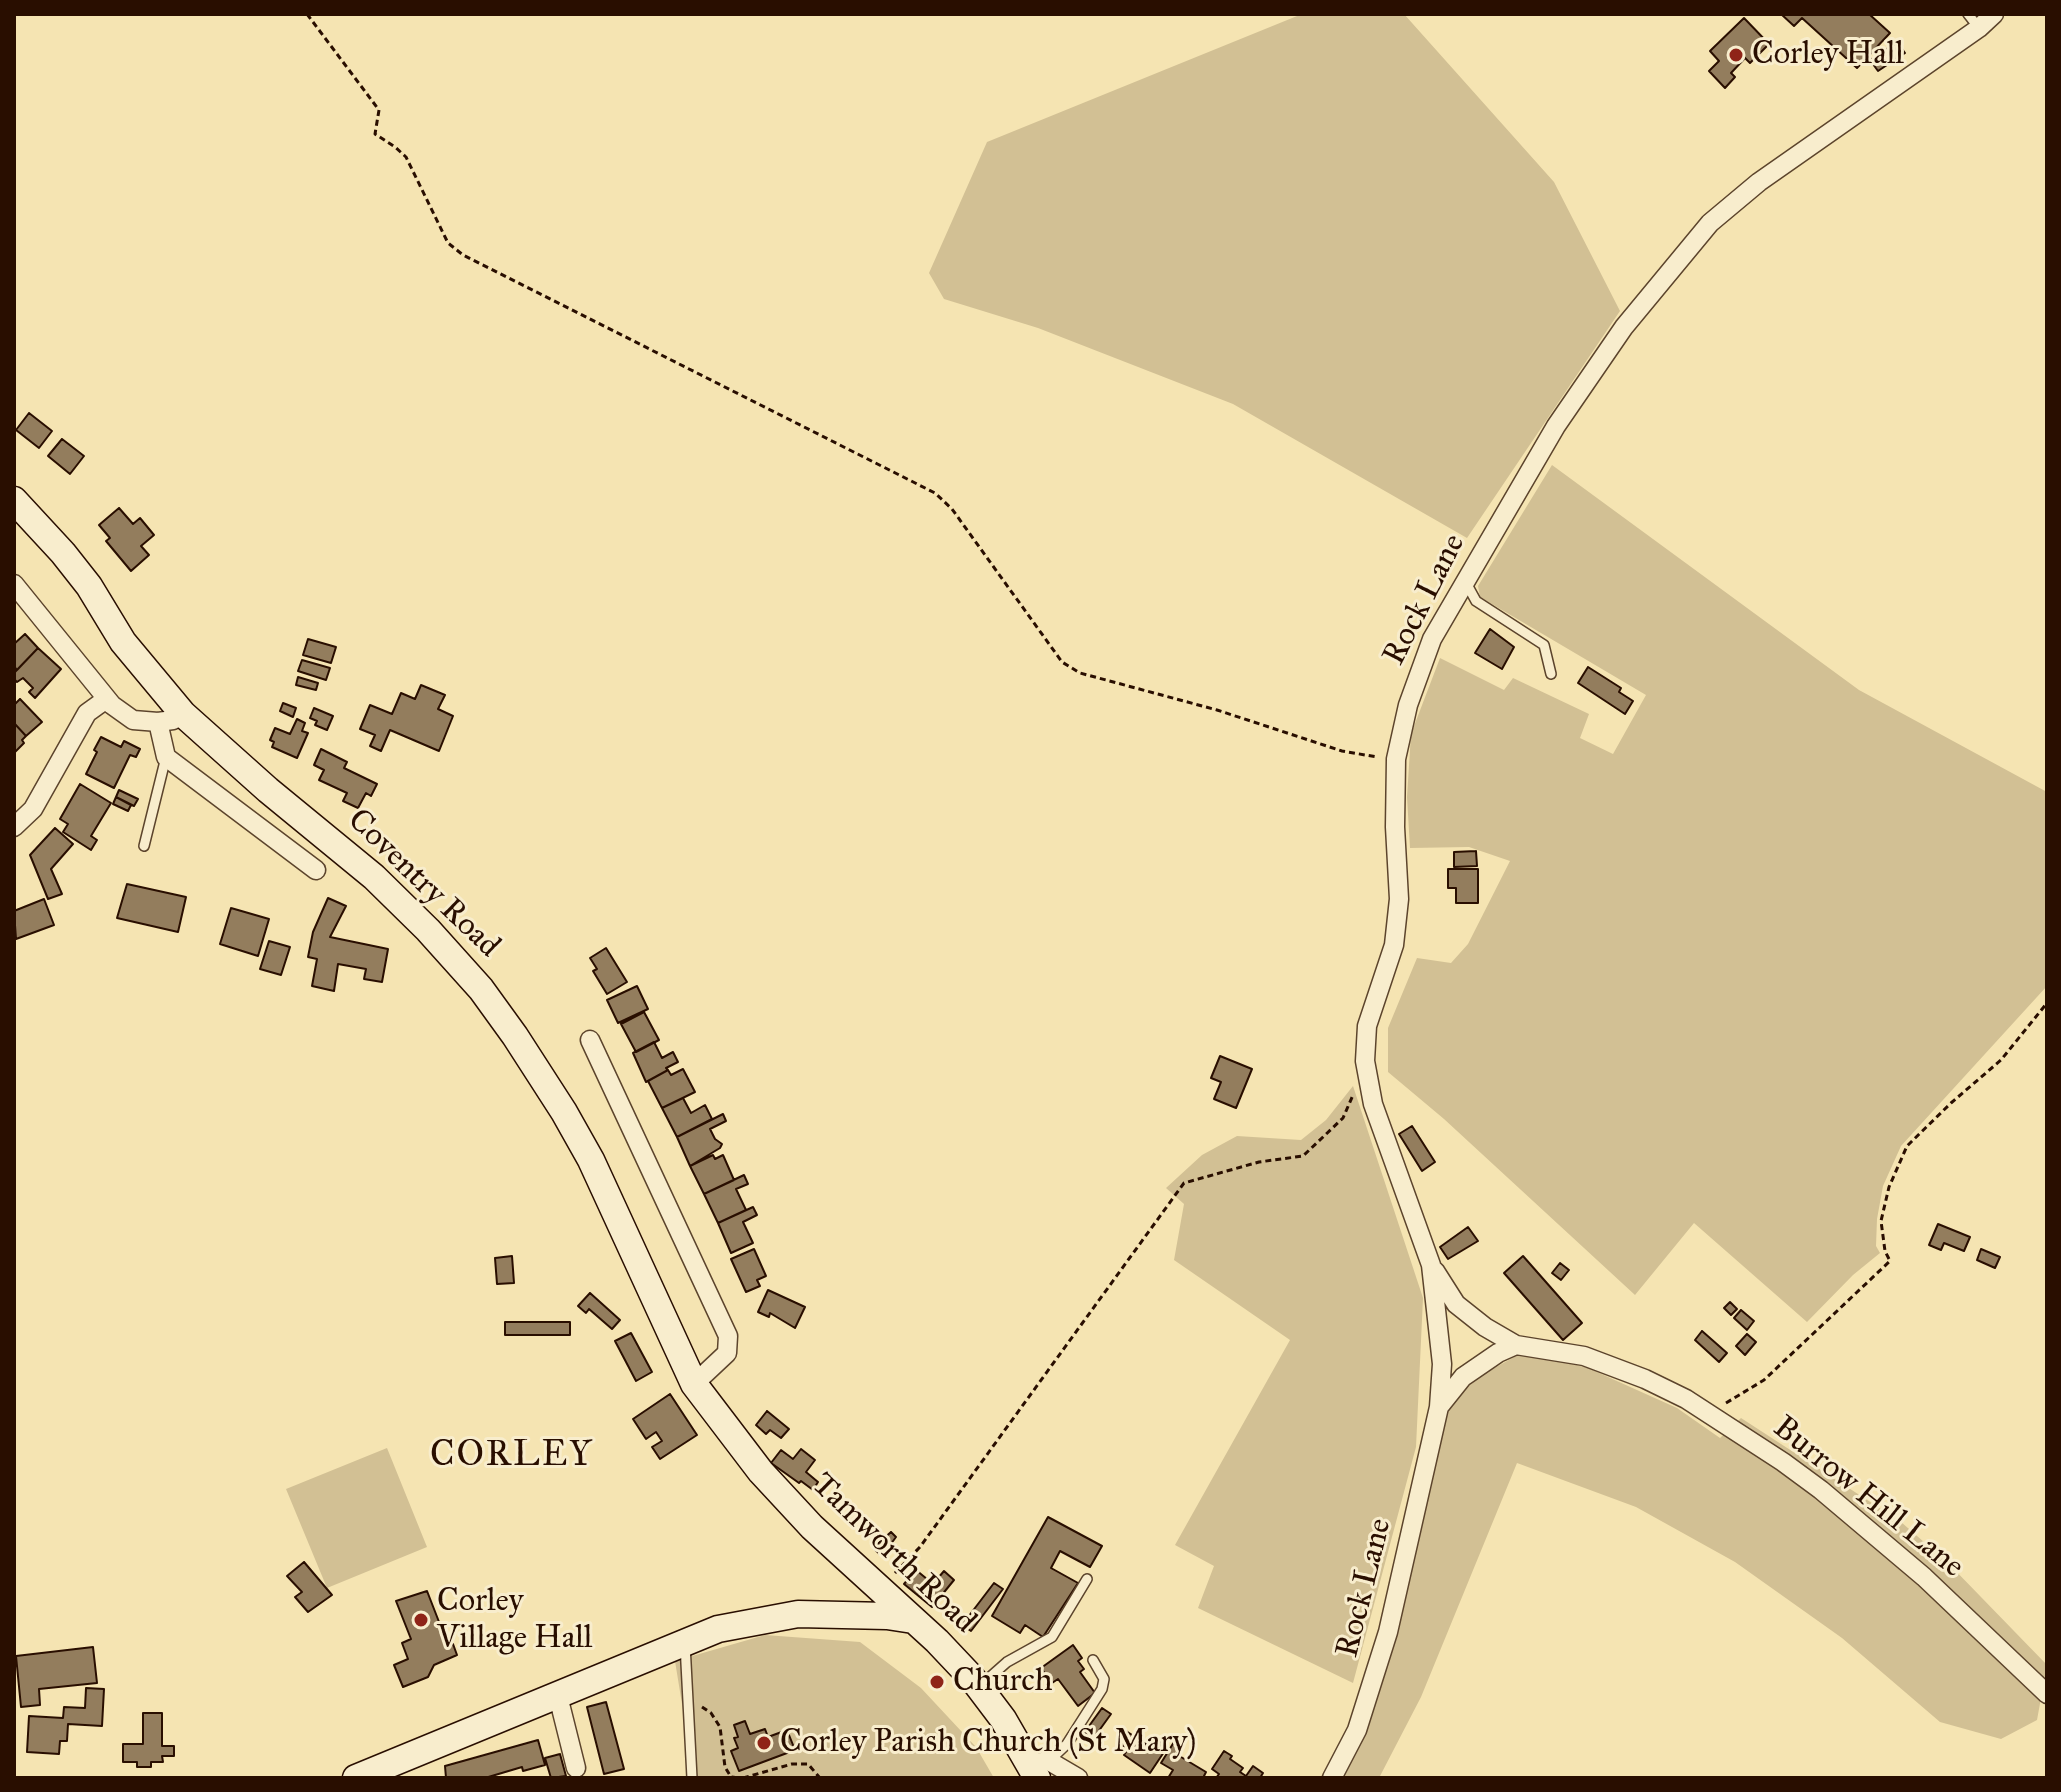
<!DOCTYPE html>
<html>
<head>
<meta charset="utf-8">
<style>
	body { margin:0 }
	#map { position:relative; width:2061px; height:1792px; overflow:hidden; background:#f5e4b2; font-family:"IM FELL Great Primer",serif }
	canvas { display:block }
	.frame { position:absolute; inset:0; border:16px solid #290e00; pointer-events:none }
</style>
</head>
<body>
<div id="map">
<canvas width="2061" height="1792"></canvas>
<div class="frame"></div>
</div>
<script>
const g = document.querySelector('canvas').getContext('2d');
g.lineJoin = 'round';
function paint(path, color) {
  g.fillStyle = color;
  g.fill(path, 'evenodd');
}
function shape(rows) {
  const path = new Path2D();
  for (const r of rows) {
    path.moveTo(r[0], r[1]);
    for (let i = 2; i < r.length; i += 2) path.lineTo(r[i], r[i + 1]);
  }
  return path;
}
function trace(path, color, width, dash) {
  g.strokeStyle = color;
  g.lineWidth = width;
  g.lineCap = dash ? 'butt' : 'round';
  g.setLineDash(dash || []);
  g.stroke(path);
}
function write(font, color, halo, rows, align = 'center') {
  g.font = font + ' "IM FELL Great Primer",serif';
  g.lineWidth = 6;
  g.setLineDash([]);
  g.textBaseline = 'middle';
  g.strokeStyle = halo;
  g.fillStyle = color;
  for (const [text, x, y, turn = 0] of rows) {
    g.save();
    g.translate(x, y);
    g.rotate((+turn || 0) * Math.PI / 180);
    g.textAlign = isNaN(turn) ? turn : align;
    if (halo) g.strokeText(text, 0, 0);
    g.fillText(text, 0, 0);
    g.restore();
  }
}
paint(shape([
	[1302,14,1404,14,1554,182,1620,311,1467,538,1233,404,1038,328,944,299,929,273,987,142],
	[1552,465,1859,690,2047,792,2047,986,1901,1146,1883,1186,1877,1219,1876,1246,1880,1253,1853,1275,1807,1322,1694,1223,1635,1295,1444,1119,1388,1072,1388,1028,1417,958,1451,963,1468,944,1510,861,1469,847,1410,848,1407,797,1411,734,1440,658,1504,690,1513,678,1589,714,1580,738,1613,754,1646,695,1480,597,1478,586],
	[1353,1086,1423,1298,1416,1447,1353,1683,1198,1608,1214,1566,1175,1545,1290,1340,1174,1260,1184,1204,1166,1188,1202,1155,1237,1136,1301,1140,1326,1120],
	[1525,1351,1588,1368,1677,1408,1720,1438,1741,1418,1901,1522,1948,1563,2047,1665,2037,1720,2001,1739,1940,1722,1842,1638,1735,1562,1636,1507,1517,1463,1421,1697,1379,1778,1343,1778,1367,1731,1398,1630,1445,1420,1453,1401,1480,1376],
	[387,1448,427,1547,327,1588,286,1489],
	[765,1635,860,1642,921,1688,976,1747,994,1778,694,1778,675,1661]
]), '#d2c094');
const building = shape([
	[1781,14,1869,14,1890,33,1857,68,1802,18,1794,26,1781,14],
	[1744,18,1769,44,1750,63,1745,58,1731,73,1735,77,1725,88,1709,71,1719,61,1710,51,1744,18],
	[1897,42,1905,53,1878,71,1870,60,1897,42],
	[29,413,52,431,39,448,16,430,29,413],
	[62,439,84,456,70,474,48,456,62,439],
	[119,508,133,524,140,518,154,535,141,546,149,555,131,571,106,541,110,538,99,525,119,508],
	[1490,629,1514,647,1502,669,1475,653,1490,629],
	[25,634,38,648,17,670,14,666,14,644,25,634],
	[308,639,336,647,331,663,303,655,308,639],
	[38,648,61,669,35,698,29,692,33,688,23,678,17,682,14,679,14,673,38,648],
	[302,660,330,668,326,680,298,671,302,660],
	[1588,667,1621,688,1619,692,1633,701,1625,714,1578,683,1588,667],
	[298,677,318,683,316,690,296,685,298,677],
	[421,685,445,695,438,709,453,716,439,751,390,730,381,751,370,746,375,735,360,729,370,705,392,714,401,693,415,699,421,685],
	[20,699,42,722,26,736,14,723,14,705,20,699],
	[283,703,296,708,293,717,280,711,283,703],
	[314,708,333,716,327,730,315,725,317,721,310,718,314,708],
	[297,719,305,723,302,731,308,733,297,758,272,747,274,742,270,740,275,728,290,734,297,719],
	[14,723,26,736,22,740,24,743,15,752,14,723],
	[101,737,121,747,124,741,140,749,136,757,130,755,114,788,86,774,97,752,94,750,101,737],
	[321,749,347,762,344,768,377,784,371,796,366,793,358,808,343,801,347,793,319,780,324,770,314,765,321,749],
	[80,784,111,803,91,836,97,840,91,850,63,832,68,824,60,819,80,784],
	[119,790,138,799,134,806,116,797,119,790],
	[116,797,131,805,128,811,113,804,116,797],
	[55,828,73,844,51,869,62,894,48,899,30,855,55,828],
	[1476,851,1477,866,1454,867,1454,852,1476,851],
	[1448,869,1478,869,1478,903,1456,903,1456,888,1448,888,1448,869],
	[127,884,186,897,178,932,117,918,127,884],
	[328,898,346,906,330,937,388,949,382,982,364,979,366,969,338,964,334,991,312,986,317,959,308,957,313,932,328,898],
	[44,899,54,925,16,939,14,911,44,899],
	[231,908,269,919,258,956,220,944,231,908],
	[269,941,290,947,281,975,260,969,269,941],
	[606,948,627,982,607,994,593,971,597,969,590,958,606,948],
	[637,986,648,1009,618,1023,607,1000,637,986],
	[644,1012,659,1040,636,1052,621,1024,644,1012],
	[654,1042,662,1058,673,1052,678,1062,666,1068,668,1070,646,1082,633,1053,654,1042],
	[1220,1056,1252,1069,1236,1108,1214,1099,1221,1082,1211,1078,1220,1056],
	[683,1069,695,1092,662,1108,648,1081,668,1070,671,1075,683,1069],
	[683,1098,691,1113,705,1105,712,1119,677,1137,662,1108,683,1098],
	[723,1114,726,1121,710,1129,715,1139,722,1144,720,1148,690,1166,677,1137,723,1114],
	[1412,1126,1435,1162,1422,1171,1399,1134,1412,1126],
	[713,1155,715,1159,723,1155,734,1180,704,1194,690,1166,713,1155],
	[744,1175,748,1184,736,1189,746,1210,718,1223,704,1194,744,1175],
	[753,1207,757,1215,743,1222,753,1243,731,1253,718,1223,753,1207],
	[1938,1224,1970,1237,1964,1251,1944,1243,1941,1250,1929,1245,1938,1224],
	[1468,1227,1478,1241,1448,1259,1440,1247,1468,1227],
	[754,1249,766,1276,757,1280,760,1286,746,1292,731,1259,754,1249],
	[1981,1249,2000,1257,1995,1268,1977,1260,1981,1249],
	[512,1256,514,1283,497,1284,495,1258,512,1256],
	[1523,1256,1582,1323,1563,1340,1504,1273,1523,1256],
	[1560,1263,1569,1270,1561,1280,1552,1273,1560,1263],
	[768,1290,805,1307,795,1328,770,1313,769,1317,758,1312,768,1290],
	[590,1293,620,1320,612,1329,589,1309,586,1313,578,1306,590,1293],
	[1730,1302,1737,1309,1731,1315,1724,1308,1730,1302],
	[1741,1310,1754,1321,1747,1330,1734,1318,1741,1310],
	[505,1322,570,1322,570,1335,505,1335,505,1322],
	[1702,1331,1727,1353,1719,1362,1695,1340,1702,1331],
	[631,1333,652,1372,636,1381,615,1341,631,1333],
	[1747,1334,1756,1342,1745,1355,1736,1346,1747,1334],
	[670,1394,697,1435,660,1459,652,1447,662,1441,656,1432,646,1439,633,1419,670,1394],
	[767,1411,789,1429,781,1438,770,1430,766,1434,756,1425,767,1411],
	[801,1449,815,1460,806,1472,818,1482,813,1490,801,1481,799,1483,771,1463,781,1450,793,1459,801,1449],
	[1048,1517,1102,1546,1090,1567,1060,1551,1051,1568,1078,1583,1043,1637,1025,1625,1020,1633,992,1616,1048,1517],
	[891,1532,896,1537,882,1556,873,1548,891,1532],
	[304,1562,332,1595,308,1612,295,1597,302,1592,287,1576,304,1562],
	[916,1570,933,1584,944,1571,954,1580,932,1607,904,1584,916,1570],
	[994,1583,1003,1589,971,1631,962,1625,994,1583],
	[427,1591,448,1645,453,1644,457,1655,434,1665,428,1677,403,1687,394,1665,408,1659,402,1643,411,1639,396,1601,427,1591],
	[1073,1645,1082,1658,1078,1661,1084,1669,1080,1672,1095,1693,1078,1706,1058,1679,1052,1683,1041,1668,1073,1645],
	[93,1647,97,1683,39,1689,40,1705,21,1707,16,1656,93,1647],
	[86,1688,104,1689,102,1726,68,1724,67,1741,60,1741,59,1754,27,1752,29,1716,63,1718,64,1707,85,1708,86,1688],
	[606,1702,624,1769,604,1774,587,1707,606,1702],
	[1102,1708,1111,1714,1093,1739,1084,1733,1102,1708],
	[143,1713,162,1713,162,1746,174,1746,174,1756,162,1756,163,1762,151,1762,151,1767,137,1767,137,1762,123,1762,123,1744,143,1744,143,1713],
	[745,1721,750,1734,765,1729,768,1737,787,1730,795,1750,739,1771,731,1751,738,1748,734,1738,738,1737,734,1725,745,1721],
	[1126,1731,1149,1746,1154,1738,1168,1746,1150,1773,1124,1755,1128,1749,1118,1743,1126,1731],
	[538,1740,545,1765,523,1771,522,1767,485,1778,446,1778,445,1766,538,1740],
	[1174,1742,1181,1746,1176,1754,1206,1772,1203,1778,1168,1778,1173,1770,1161,1763,1174,1742],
	[1224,1751,1232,1756,1230,1759,1243,1768,1240,1772,1246,1776,1253,1766,1263,1773,1260,1778,1216,1778,1219,1774,1212,1769,1224,1751],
	[560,1754,566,1776,551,1778,545,1758,560,1754]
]);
paint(building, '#937d5d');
trace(building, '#290e00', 2);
const lane = shape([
	[1968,14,1979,28],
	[1465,581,1476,601,1544,645,1551,674],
	[144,846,166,757],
	[685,1644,692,1778],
	[981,1685,1007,1662,1052,1637,1087,1579],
	[1049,1761,1067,1744,1102,1689,1104,1679,1093,1660]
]);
const street = shape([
	[14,584,112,705,133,720,158,722,173,720,183,714],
	[158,722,166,757,316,870],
	[14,827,33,809,87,713,105,700],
	[590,1040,728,1336,727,1353,694,1384],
	[1435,1271,1456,1304,1485,1327,1516,1345,1584,1356,1645,1379,1686,1399,1783,1462,1821,1490,1924,1577,2047,1694],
	[1439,1407,1463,1377,1498,1353,1516,1345],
	[558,1696,576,1768],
	[1030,1764,1049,1761,1078,1778],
	[1332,1778,1357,1730,1388,1632,1439,1407,1442,1364,1431,1265,1373,1104,1365,1061,1367,1026,1394,945,1399,899,1395,827,1396,759,1408,705,1432,639,1556,426,1624,327,1710,223,1759,182,1979,28,1994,14]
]);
const secondary = shape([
	[14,500,63,553,89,586,123,642,183,714,268,790,374,877,428,930,481,989,515,1036,564,1112,591,1160,694,1384,761,1472,812,1527,937,1641,972,1678,1003,1719,1037,1778],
	[356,1778,718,1629,798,1614,887,1616,913,1620]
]);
trace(lane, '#5c442c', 12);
trace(street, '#5c442c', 21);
trace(secondary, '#290e00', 29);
trace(shape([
	[307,14,379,110,375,134,395,147,406,157,448,243,463,255,935,493,952,509,1062,662,1080,673,1217,710,1342,751,1377,757],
	[1726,1403,1764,1380,1890,1261,1885,1251,1881,1221,1889,1187,1907,1146,1951,1103,2001,1060,2047,1003],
	[895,1573,920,1547,1184,1183,1259,1162,1303,1156,1343,1118,1353,1095],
	[702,1707,711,1713,720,1727,725,1767,731,1777,740,1778],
	[743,1778,792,1764,808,1764,820,1778],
	[956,1778,962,1778]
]), '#290e00', 3, [6, 4]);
trace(lane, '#f8edcd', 9);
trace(street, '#f8edcd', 18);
trace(secondary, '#f8edcd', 26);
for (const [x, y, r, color] of [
	[1736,55,8,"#8f2418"],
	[421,1620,8,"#8f2418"],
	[937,1682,8,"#8f2418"],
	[764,1743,8,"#8f2418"]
]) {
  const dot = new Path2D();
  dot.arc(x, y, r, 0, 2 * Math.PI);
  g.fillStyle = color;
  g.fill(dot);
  trace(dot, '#f8edcd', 3);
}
write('32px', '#290e00', '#f8edcd', [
	["Corley Hall",1752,55],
	["Corley",437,1602],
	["Village Hall",437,1639],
	["Church",953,1682],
	["Corley Parish Church (St Mary)",780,1743]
], 'left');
write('32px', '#290e00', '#f8edcd', [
	["Rock Lane",1425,600,-63],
	["Coventry Road",423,884,44],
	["Burrow Hill Lane",1868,1498,39],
	["Tamworth Road",893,1554,44],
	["Rock Lane",1365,1588,-76]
]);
g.letterSpacing = '2px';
write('36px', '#290e00', '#f8edcd', [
	["CORLEY",512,1456]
]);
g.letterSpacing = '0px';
</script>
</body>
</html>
